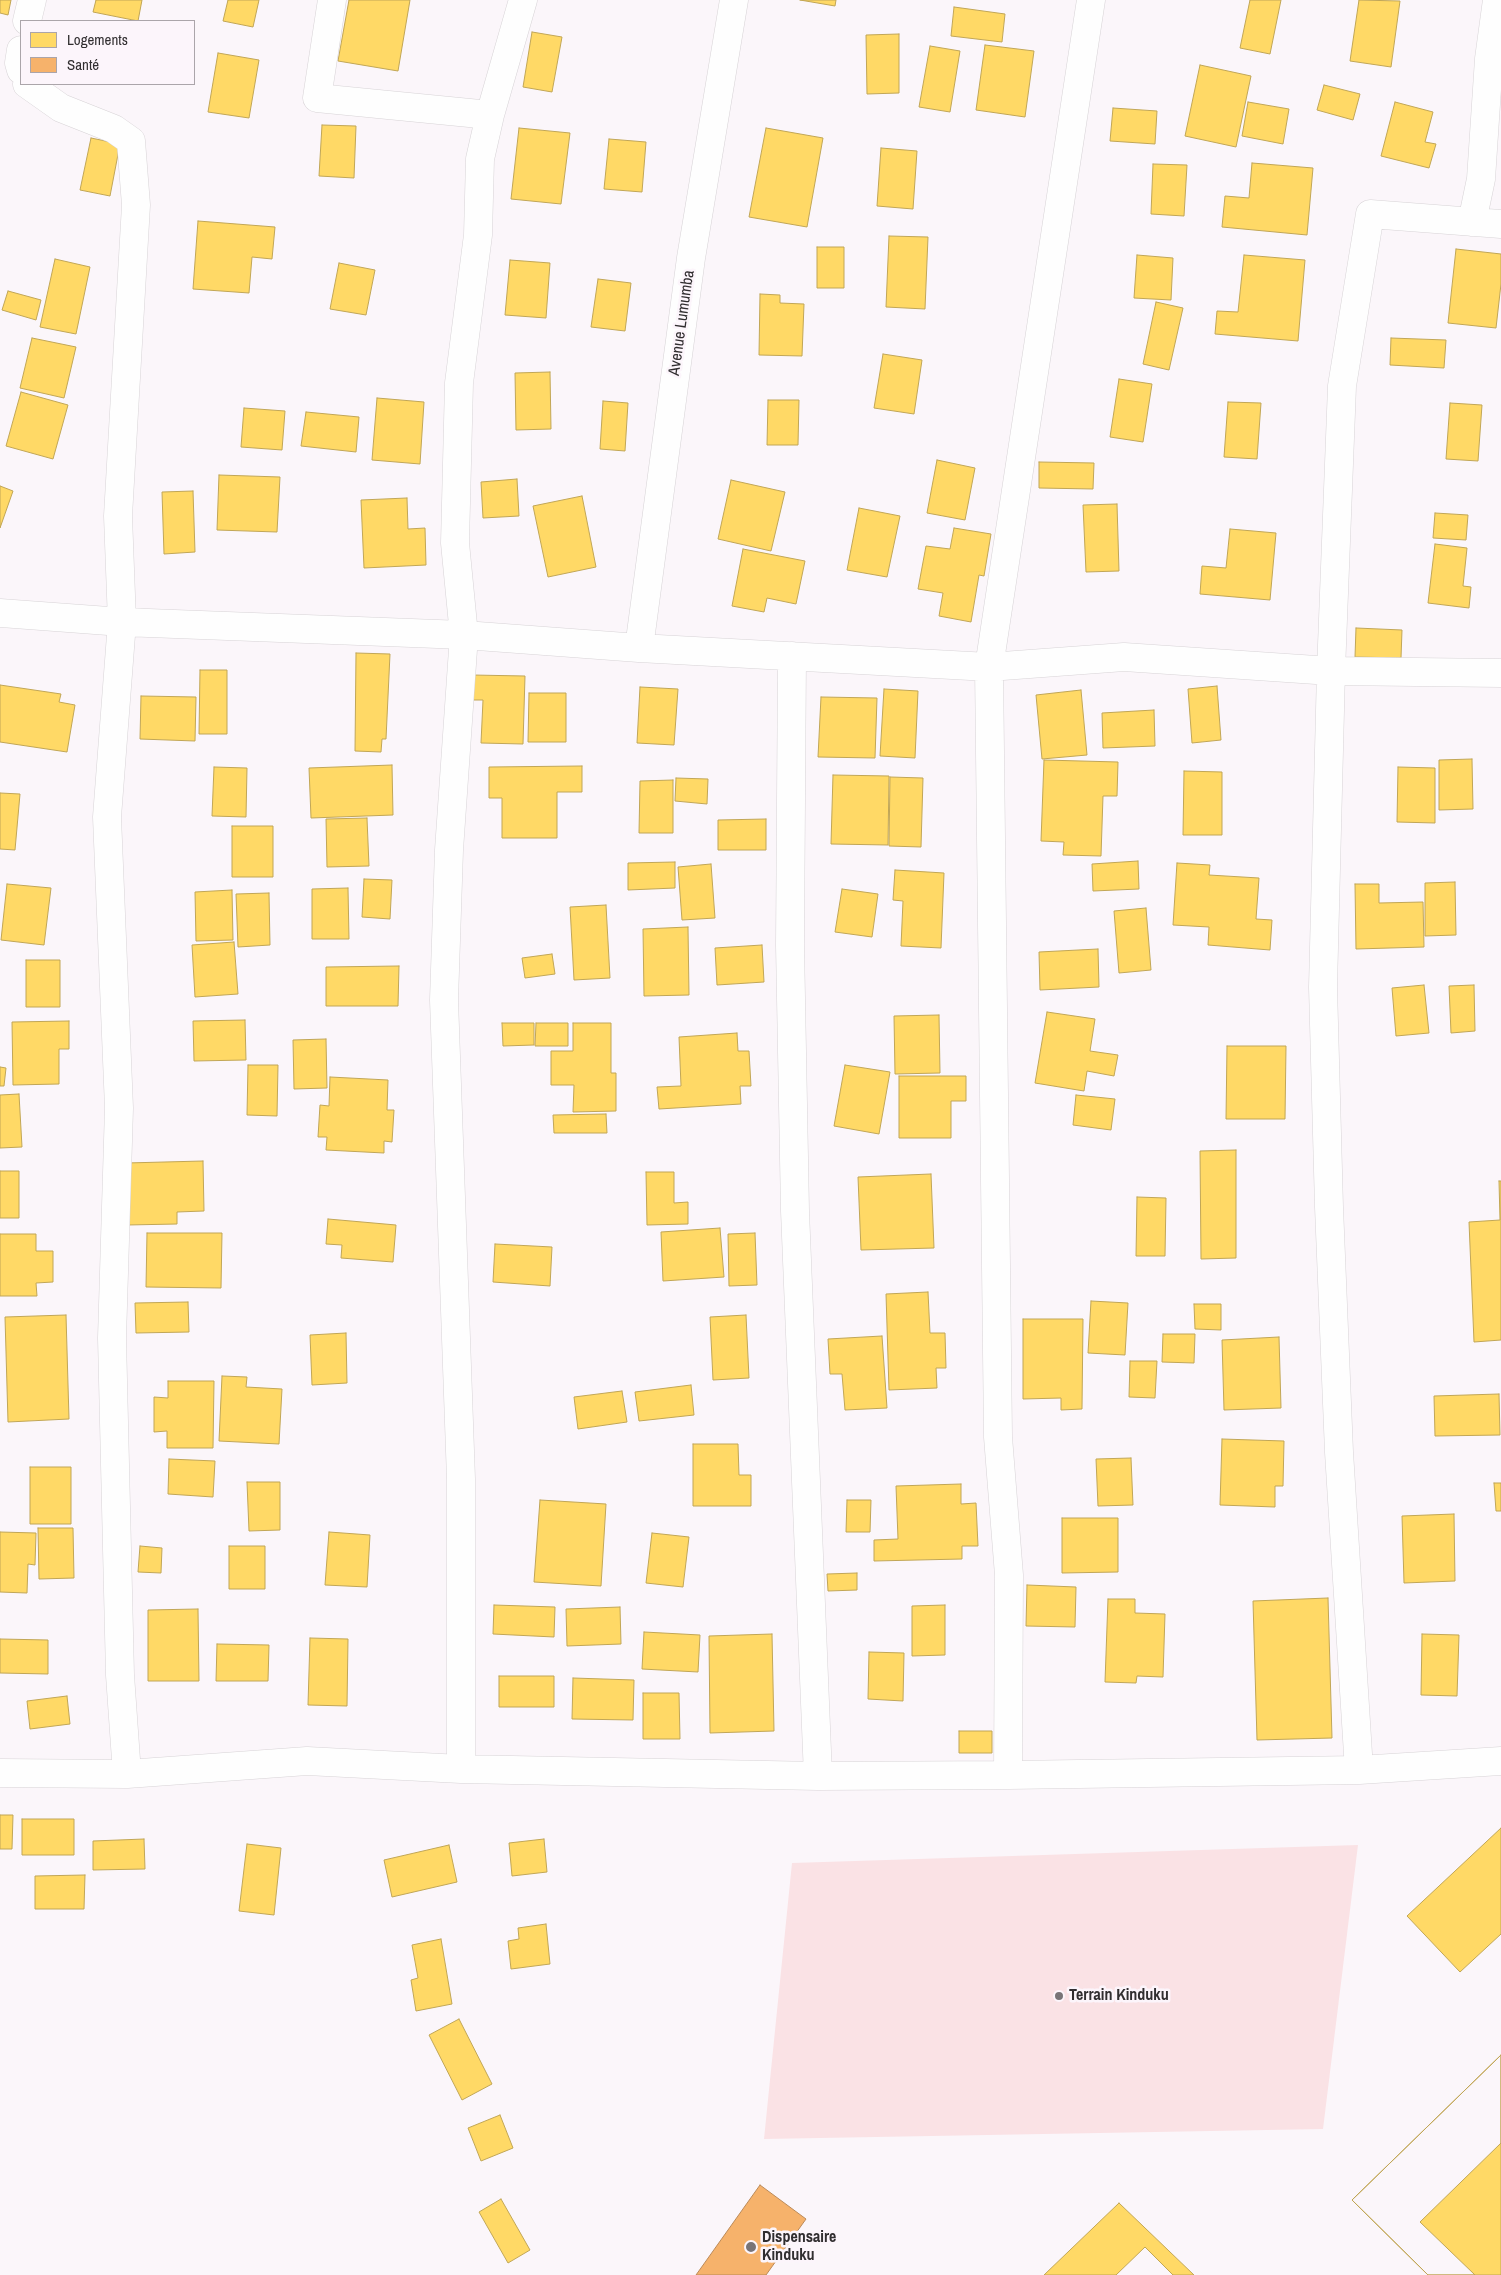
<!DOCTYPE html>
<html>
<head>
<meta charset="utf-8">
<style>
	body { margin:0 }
	#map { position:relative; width:1501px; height:2275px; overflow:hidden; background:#fbf6fa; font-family:"Archivo Narrow",sans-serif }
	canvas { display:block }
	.legend { position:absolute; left:20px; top:20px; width:175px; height:65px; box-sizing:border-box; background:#fcf5fb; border:1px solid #aba5aa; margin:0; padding:6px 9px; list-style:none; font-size:15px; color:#312e30 }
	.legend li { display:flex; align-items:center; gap:10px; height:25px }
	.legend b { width:25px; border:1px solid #aba5aa }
</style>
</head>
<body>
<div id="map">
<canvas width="1501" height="2275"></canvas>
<ul class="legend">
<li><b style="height:14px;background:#ffd966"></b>Logements</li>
<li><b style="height:14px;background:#f6b26b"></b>Santé</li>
</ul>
</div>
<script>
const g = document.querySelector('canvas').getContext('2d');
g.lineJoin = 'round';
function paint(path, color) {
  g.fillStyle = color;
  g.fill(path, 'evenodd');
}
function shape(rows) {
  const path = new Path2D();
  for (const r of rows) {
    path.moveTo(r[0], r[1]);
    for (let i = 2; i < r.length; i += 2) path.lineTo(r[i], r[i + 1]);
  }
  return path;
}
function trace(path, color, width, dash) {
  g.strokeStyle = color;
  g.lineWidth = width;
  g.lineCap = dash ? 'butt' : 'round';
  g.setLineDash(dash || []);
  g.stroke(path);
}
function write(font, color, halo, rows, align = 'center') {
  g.font = font + ' "Archivo Narrow",sans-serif';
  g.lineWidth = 5;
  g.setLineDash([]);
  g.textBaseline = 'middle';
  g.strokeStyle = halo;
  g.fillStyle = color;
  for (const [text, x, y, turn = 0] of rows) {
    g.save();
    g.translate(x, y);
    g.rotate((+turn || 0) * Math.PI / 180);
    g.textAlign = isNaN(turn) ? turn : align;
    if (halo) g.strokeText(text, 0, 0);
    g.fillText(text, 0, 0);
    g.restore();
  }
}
paint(shape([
	[1358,1845,1323,2129,764,2139,792,1863]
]), '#fae2e5');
const homes = shape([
	[0,0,11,0,8,15,0,13,0,0],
	[96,0,142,0,138,21,93,12,96,0],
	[228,0,259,0,253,27,223,21,228,0],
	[349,0,410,0,398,71,338,61,349,0],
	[800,0,836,0,835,6,800,0],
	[1250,0,1281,0,1270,54,1240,48,1250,0],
	[1359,0,1400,1,1391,67,1350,61,1359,0],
	[954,7,1005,14,1002,42,951,36,954,7],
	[532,32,562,37,552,92,523,87,532,32],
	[899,34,899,93,867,94,866,35,899,34],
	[985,45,1034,51,1025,117,976,110,985,45],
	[930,46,960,51,950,112,919,107,930,46],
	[218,53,259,60,249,118,208,112,218,53],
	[1200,65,1251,76,1236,147,1185,136,1200,65],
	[1324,85,1360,94,1353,120,1317,110,1324,85],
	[1248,102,1289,109,1283,144,1242,136,1248,102],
	[1395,102,1433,112,1425,142,1436,144,1429,168,1381,156,1395,102],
	[1113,108,1157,111,1155,144,1110,141,1113,108],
	[322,125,356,126,354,178,319,176,322,125],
	[519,128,570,133,561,204,511,199,519,128],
	[766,128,823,138,807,227,749,217,766,128],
	[91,138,120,144,110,196,80,190,91,138],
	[609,139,646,142,642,192,604,189,609,139],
	[881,148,917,151,913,209,877,206,881,148],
	[1252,163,1313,168,1307,235,1222,227,1225,196,1249,198,1252,163],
	[1153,164,1187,165,1184,216,1151,214,1153,164],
	[198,221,275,227,272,259,252,257,249,293,193,289,198,221],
	[889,236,928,237,925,309,886,307,889,236],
	[817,247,844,247,844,288,817,288,817,247],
	[1456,249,1501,254,1501,284,1496,328,1448,323,1456,249],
	[1137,255,1173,258,1171,300,1134,298,1137,255],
	[1244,255,1305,260,1298,341,1215,334,1217,311,1238,312,1244,255],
	[55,259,90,267,76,334,40,327,55,259],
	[510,260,550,263,546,318,505,315,510,260],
	[339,263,375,270,366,315,330,309,339,263],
	[598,279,631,283,625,331,591,327,598,279],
	[8,291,41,300,36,320,2,310,8,291],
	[760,294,780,295,780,303,804,304,802,356,759,355,760,294],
	[1156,302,1183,308,1169,370,1143,364,1156,302],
	[32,338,76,347,64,398,20,388,32,338],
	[1391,338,1446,340,1444,368,1390,365,1391,338],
	[883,354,922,360,914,414,874,408,883,354],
	[550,372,551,429,516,430,515,373,550,372],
	[1119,379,1152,384,1143,442,1110,437,1119,379],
	[21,392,68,405,53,459,6,446,21,392],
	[377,398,424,402,420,464,372,460,377,398],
	[768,400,799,400,798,445,767,445,768,400],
	[603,401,628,403,625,451,600,449,603,401],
	[1228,402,1261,403,1257,459,1224,457,1228,402],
	[1450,403,1482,405,1478,461,1446,459,1450,403],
	[244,408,285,411,282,450,241,447,244,408],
	[306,412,359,417,356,452,301,446,306,412],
	[937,460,975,468,965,520,927,513,937,460],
	[1039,462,1094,463,1093,489,1039,488,1039,462],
	[219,475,280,477,277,532,217,530,219,475],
	[517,479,519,516,483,518,481,482,517,479],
	[731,480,785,492,771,551,718,539,731,480],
	[0,486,13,491,0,528,0,486],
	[193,491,195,552,164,554,162,492,193,491],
	[582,496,596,567,548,577,533,506,582,496],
	[407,498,408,529,425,528,426,565,364,568,361,500,407,498],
	[1117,504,1119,571,1086,572,1083,505,1117,504],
	[859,508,900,516,887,577,847,570,859,508],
	[1435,513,1468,515,1466,540,1433,538,1435,513],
	[954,528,991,534,984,576,979,575,971,622,939,616,943,593,918,589,926,546,950,549,954,528],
	[1230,529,1276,533,1270,600,1200,594,1202,566,1226,568,1230,529],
	[1435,544,1467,548,1463,586,1471,587,1469,608,1428,603,1435,544],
	[743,549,805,561,796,604,767,598,764,612,732,606,743,549],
	[1356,628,1402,630,1401,658,1355,657,1356,628],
	[356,653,390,654,386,739,382,739,381,752,355,751,356,653],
	[200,670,227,670,227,734,199,734,200,670],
	[472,675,525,676,523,744,481,743,483,700,471,700,472,675],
	[0,685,61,694,59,702,75,705,67,752,0,742,0,685],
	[1217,686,1221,740,1192,743,1188,689,1217,686],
	[640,687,678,689,674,745,637,743,640,687],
	[884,689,918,691,915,758,880,756,884,689],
	[1081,690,1087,755,1042,759,1036,695,1081,690],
	[529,693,566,693,566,742,528,742,529,693],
	[141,696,196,697,195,741,140,739,141,696],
	[821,697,877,698,875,758,818,757,821,697],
	[1154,710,1155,746,1103,748,1102,713,1154,710],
	[1472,759,1473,809,1439,810,1439,760,1472,759],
	[1044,760,1118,762,1117,796,1103,796,1101,856,1063,855,1064,842,1041,841,1044,760],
	[392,765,393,815,311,818,309,768,392,765],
	[582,766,582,792,557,792,557,838,502,838,502,798,489,798,489,767,582,766],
	[214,767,247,768,246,817,212,816,214,767],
	[1398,767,1435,768,1435,823,1397,822,1398,767],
	[1184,771,1222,772,1222,835,1183,835,1184,771],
	[833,775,889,776,888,845,831,844,833,775],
	[890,777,923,778,921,847,889,846,890,777],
	[676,778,708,779,707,804,675,801,676,778],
	[673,780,673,833,639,833,640,781,673,780],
	[0,793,20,794,15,850,0,849,0,793],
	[367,818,369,866,327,867,326,819,367,818],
	[766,819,766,850,718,850,718,820,766,819],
	[232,826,273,826,273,877,232,877,232,826],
	[1138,861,1139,889,1093,891,1092,864,1138,861],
	[675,862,675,888,628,890,628,863,675,862],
	[1177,863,1210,865,1209,875,1259,878,1256,919,1272,920,1270,950,1208,945,1209,927,1173,925,1177,863],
	[711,864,715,918,682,920,678,867,711,864],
	[895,870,944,873,941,948,901,946,903,901,893,900,895,870],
	[364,879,392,880,390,919,362,917,364,879],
	[1455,882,1456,935,1425,936,1425,883,1455,882],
	[7,884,51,888,44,945,1,940,7,884],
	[1355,884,1379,884,1379,903,1423,902,1424,947,1356,949,1355,884],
	[348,888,349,939,312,939,312,889,348,888],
	[842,889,878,894,872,937,835,932,842,889],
	[232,890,233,940,196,941,195,892,232,890],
	[269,893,270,945,238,947,236,894,269,893],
	[606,905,610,978,574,980,570,907,606,905],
	[1146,908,1151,970,1119,973,1114,911,1146,908],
	[688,927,689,995,644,996,643,929,688,927],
	[234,942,238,994,195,997,192,945,234,942],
	[762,945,764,982,717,985,715,948,762,945],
	[1098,949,1099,987,1040,990,1039,952,1098,949],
	[552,954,555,974,525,978,522,958,552,954],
	[26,960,60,960,60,1007,26,1007,26,960],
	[399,966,398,1006,326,1006,326,967,399,966],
	[1424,985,1429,1033,1396,1036,1392,988,1424,985],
	[1474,985,1475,1031,1451,1033,1449,986,1474,985],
	[1047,1012,1095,1019,1090,1051,1118,1055,1114,1076,1087,1071,1084,1091,1035,1083,1047,1012],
	[939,1015,940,1073,895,1074,894,1016,939,1015],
	[245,1020,246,1060,194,1061,193,1021,245,1020],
	[69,1021,69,1049,59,1049,59,1084,13,1085,12,1022,69,1021],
	[502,1023,534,1023,534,1045,503,1046,502,1023],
	[536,1023,568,1023,568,1046,535,1046,536,1023],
	[573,1023,611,1023,611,1073,616,1073,616,1111,573,1112,574,1085,551,1085,551,1051,573,1051,573,1023],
	[737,1033,738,1051,749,1051,751,1086,740,1086,741,1104,659,1109,657,1087,681,1086,679,1037,737,1033],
	[326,1039,327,1088,294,1089,293,1040,326,1039],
	[1227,1046,1286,1046,1285,1119,1226,1119,1227,1046],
	[248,1065,278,1065,277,1116,247,1115,248,1065],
	[845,1065,890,1072,879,1134,834,1126,845,1065],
	[0,1067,6,1068,4,1086,0,1086,0,1067],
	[899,1076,966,1076,966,1101,951,1101,951,1138,899,1138,899,1076],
	[330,1077,388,1080,387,1110,394,1110,392,1142,384,1141,384,1153,326,1150,327,1137,318,1137,320,1105,329,1106,330,1077],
	[19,1094,22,1147,0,1148,0,1095,19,1094],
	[1076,1095,1115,1099,1111,1130,1073,1125,1076,1095],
	[606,1114,607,1133,554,1133,553,1115,606,1114],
	[1236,1150,1236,1258,1201,1259,1200,1151,1236,1150],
	[203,1161,204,1211,177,1212,177,1224,127,1225,126,1163,203,1161],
	[0,1171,19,1171,19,1218,0,1218,0,1171],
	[646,1172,674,1172,674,1203,688,1202,688,1224,647,1225,646,1172],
	[931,1174,934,1248,861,1250,858,1177,931,1174],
	[1499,1181,1501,1181,1501,1340,1474,1342,1469,1222,1500,1220,1499,1181],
	[1137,1197,1166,1198,1165,1256,1136,1256,1137,1197],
	[328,1219,396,1225,393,1262,341,1258,342,1245,326,1244,328,1219],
	[720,1228,724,1277,663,1281,661,1232,720,1228],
	[147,1233,222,1233,221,1288,146,1287,147,1233],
	[755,1233,757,1285,729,1286,728,1234,755,1233],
	[0,1234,36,1234,36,1251,53,1251,53,1282,36,1283,37,1296,0,1296,0,1234],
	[495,1244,552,1247,550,1286,493,1282,495,1244],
	[928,1292,930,1333,945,1333,946,1368,936,1368,937,1388,889,1390,886,1294,928,1292],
	[1091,1301,1128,1303,1125,1355,1088,1353,1091,1301],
	[188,1302,189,1332,136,1333,135,1303,188,1302],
	[1194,1304,1221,1304,1221,1330,1195,1329,1194,1304],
	[66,1315,69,1419,8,1422,5,1317,66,1315],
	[746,1315,749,1378,713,1380,710,1317,746,1315],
	[1023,1319,1083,1319,1082,1409,1061,1410,1061,1398,1023,1399,1023,1319],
	[346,1333,347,1383,312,1385,310,1335,346,1333],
	[1163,1334,1195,1334,1194,1363,1162,1362,1163,1334],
	[882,1336,887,1408,845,1410,842,1374,830,1374,828,1339,882,1336],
	[1279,1337,1281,1408,1224,1410,1222,1340,1279,1337],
	[1130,1361,1157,1361,1155,1398,1129,1397,1130,1361],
	[222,1376,247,1377,246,1387,282,1389,279,1444,219,1441,222,1376],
	[168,1381,214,1381,213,1448,167,1448,167,1431,154,1432,154,1397,168,1398,168,1381],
	[691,1385,694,1415,639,1421,635,1392,691,1385],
	[622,1391,627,1422,578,1429,574,1397,622,1391],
	[1499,1394,1500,1435,1435,1436,1434,1396,1499,1394],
	[1222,1439,1284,1441,1283,1486,1275,1486,1275,1507,1220,1505,1222,1439],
	[693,1444,738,1444,739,1475,751,1475,751,1506,693,1506,693,1444],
	[1131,1458,1133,1505,1098,1506,1096,1459,1131,1458],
	[169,1459,215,1461,213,1497,168,1494,169,1459],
	[30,1467,71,1467,71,1524,30,1524,30,1467],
	[247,1482,280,1482,280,1530,249,1531,247,1482],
	[1494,1483,1501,1483,1501,1511,1496,1511,1494,1483],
	[961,1484,961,1504,976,1503,978,1546,962,1546,962,1559,874,1561,874,1540,898,1539,896,1486,961,1484],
	[540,1500,606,1504,601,1586,534,1582,540,1500],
	[847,1500,871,1500,870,1532,846,1532,847,1500],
	[1454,1514,1455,1581,1404,1583,1402,1516,1454,1514],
	[1062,1518,1118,1518,1118,1572,1062,1573,1062,1518],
	[38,1528,73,1528,74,1578,39,1579,38,1528],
	[0,1532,36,1533,35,1565,28,1564,27,1593,0,1592,0,1532],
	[329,1532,370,1535,367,1587,325,1585,329,1532],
	[652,1533,689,1537,683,1587,646,1583,652,1533],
	[140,1546,162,1548,161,1573,138,1572,140,1546],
	[229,1546,265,1546,265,1589,229,1589,229,1546],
	[857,1573,857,1590,828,1591,827,1574,857,1573],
	[1027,1585,1076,1587,1075,1627,1026,1626,1027,1585],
	[1328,1598,1332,1738,1257,1740,1253,1601,1328,1598],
	[1108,1599,1135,1599,1135,1613,1165,1614,1163,1677,1137,1676,1136,1683,1105,1682,1108,1599],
	[494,1605,555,1607,554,1637,493,1634,494,1605],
	[945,1605,945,1655,912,1656,912,1606,945,1605],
	[620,1607,621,1644,567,1646,566,1609,620,1607],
	[198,1609,199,1681,148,1681,148,1610,198,1609],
	[644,1632,700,1635,698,1672,642,1669,644,1632],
	[772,1634,774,1731,710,1733,709,1636,772,1634],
	[1422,1634,1459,1635,1457,1696,1421,1695,1422,1634],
	[310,1638,348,1639,347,1706,308,1705,310,1638],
	[0,1639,48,1640,48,1674,0,1673,0,1639],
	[217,1644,269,1645,268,1681,216,1681,217,1644],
	[869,1652,904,1653,903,1701,868,1699,869,1652],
	[499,1676,554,1676,554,1707,499,1707,499,1676],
	[573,1678,634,1680,633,1720,572,1719,573,1678],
	[643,1693,679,1693,680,1739,643,1739,643,1693],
	[67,1696,70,1724,30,1729,27,1701,67,1696],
	[959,1731,992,1731,992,1753,959,1753,959,1731],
	[0,1815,13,1815,12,1849,0,1849,0,1815],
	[22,1819,74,1819,74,1855,22,1855,22,1819],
	[1501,1828,1501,1934,1460,1972,1407,1916,1501,1828],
	[144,1839,145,1869,93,1870,93,1841,144,1839],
	[544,1839,547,1872,512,1876,509,1843,544,1839],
	[247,1844,281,1848,274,1915,239,1911,247,1844],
	[449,1845,457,1882,392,1897,384,1860,449,1845],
	[85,1875,84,1909,35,1909,35,1876,85,1875],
	[546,1924,550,1964,511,1969,508,1941,519,1939,518,1928,546,1924],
	[441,1939,452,2004,416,2011,411,1980,418,1978,412,1945,441,1939],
	[459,2019,492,2084,462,2100,429,2035,459,2019],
	[1501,2055,1501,2143,1420,2222,1475,2275,1428,2275,1352,2200,1501,2055],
	[1501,2055,1501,2275,1428,2275,1352,2200,1501,2055],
	[500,2115,513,2148,481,2161,468,2128,500,2115],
	[501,2199,530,2250,508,2263,479,2212,501,2199],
	[1119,2203,1194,2275,1173,2275,1145,2247,1116,2275,1044,2275,1119,2203]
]);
paint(homes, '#ffd966');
trace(homes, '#c1a656', 1);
const health = shape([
	[760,2185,806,2219,766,2275,696,2275,760,2185]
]);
paint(health, '#f6b26b');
trace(health, '#bb8a59', 1);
const minor = shape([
	[332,0,317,98,490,115],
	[27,21,32,0],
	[21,50,19,63,21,70],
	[27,84,61,108,114,129,131,141,136,205,118,516,122,622,107,817,119,1108,112,1338,120,1675,127,1774],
	[1472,222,1481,179,1489,59,1497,0],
	[0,613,122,622,464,635,639,648,989,667,1124,657,1331,671,1501,673],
	[639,648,691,258,734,0],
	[792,656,790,945,795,1211,818,1776],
	[461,1769,461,1479,444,1000,449,850,464,635,455,543,459,383,478,235,480,159,490,115,523,0],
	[1359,1770,1339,1452,1329,1207,1323,987,1331,671,1342,386,1370,214,1501,224],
	[0,1773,127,1774,307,1761,461,1769,818,1776,1008,1775,1359,1770,1501,1761],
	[1008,1775,1009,1575,998,1437,989,667,1091,0]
]);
trace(minor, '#d7d3d6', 29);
trace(minor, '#fefefe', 28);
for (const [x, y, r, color] of [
	[1059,1996,5,"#787477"],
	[751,2247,6,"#787477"]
]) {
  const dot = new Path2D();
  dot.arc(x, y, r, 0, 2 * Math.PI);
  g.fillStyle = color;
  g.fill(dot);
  trace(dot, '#fcf5fb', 2);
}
write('16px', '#312e30', '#fcf5fb', [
	["Avenue Lumumba",682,323,-82]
]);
write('bold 16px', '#312e30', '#fcf5fb', [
	["Terrain Kinduku",1069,1996],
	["Dispensaire",762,2238],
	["Kinduku",762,2256]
], 'left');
</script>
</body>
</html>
